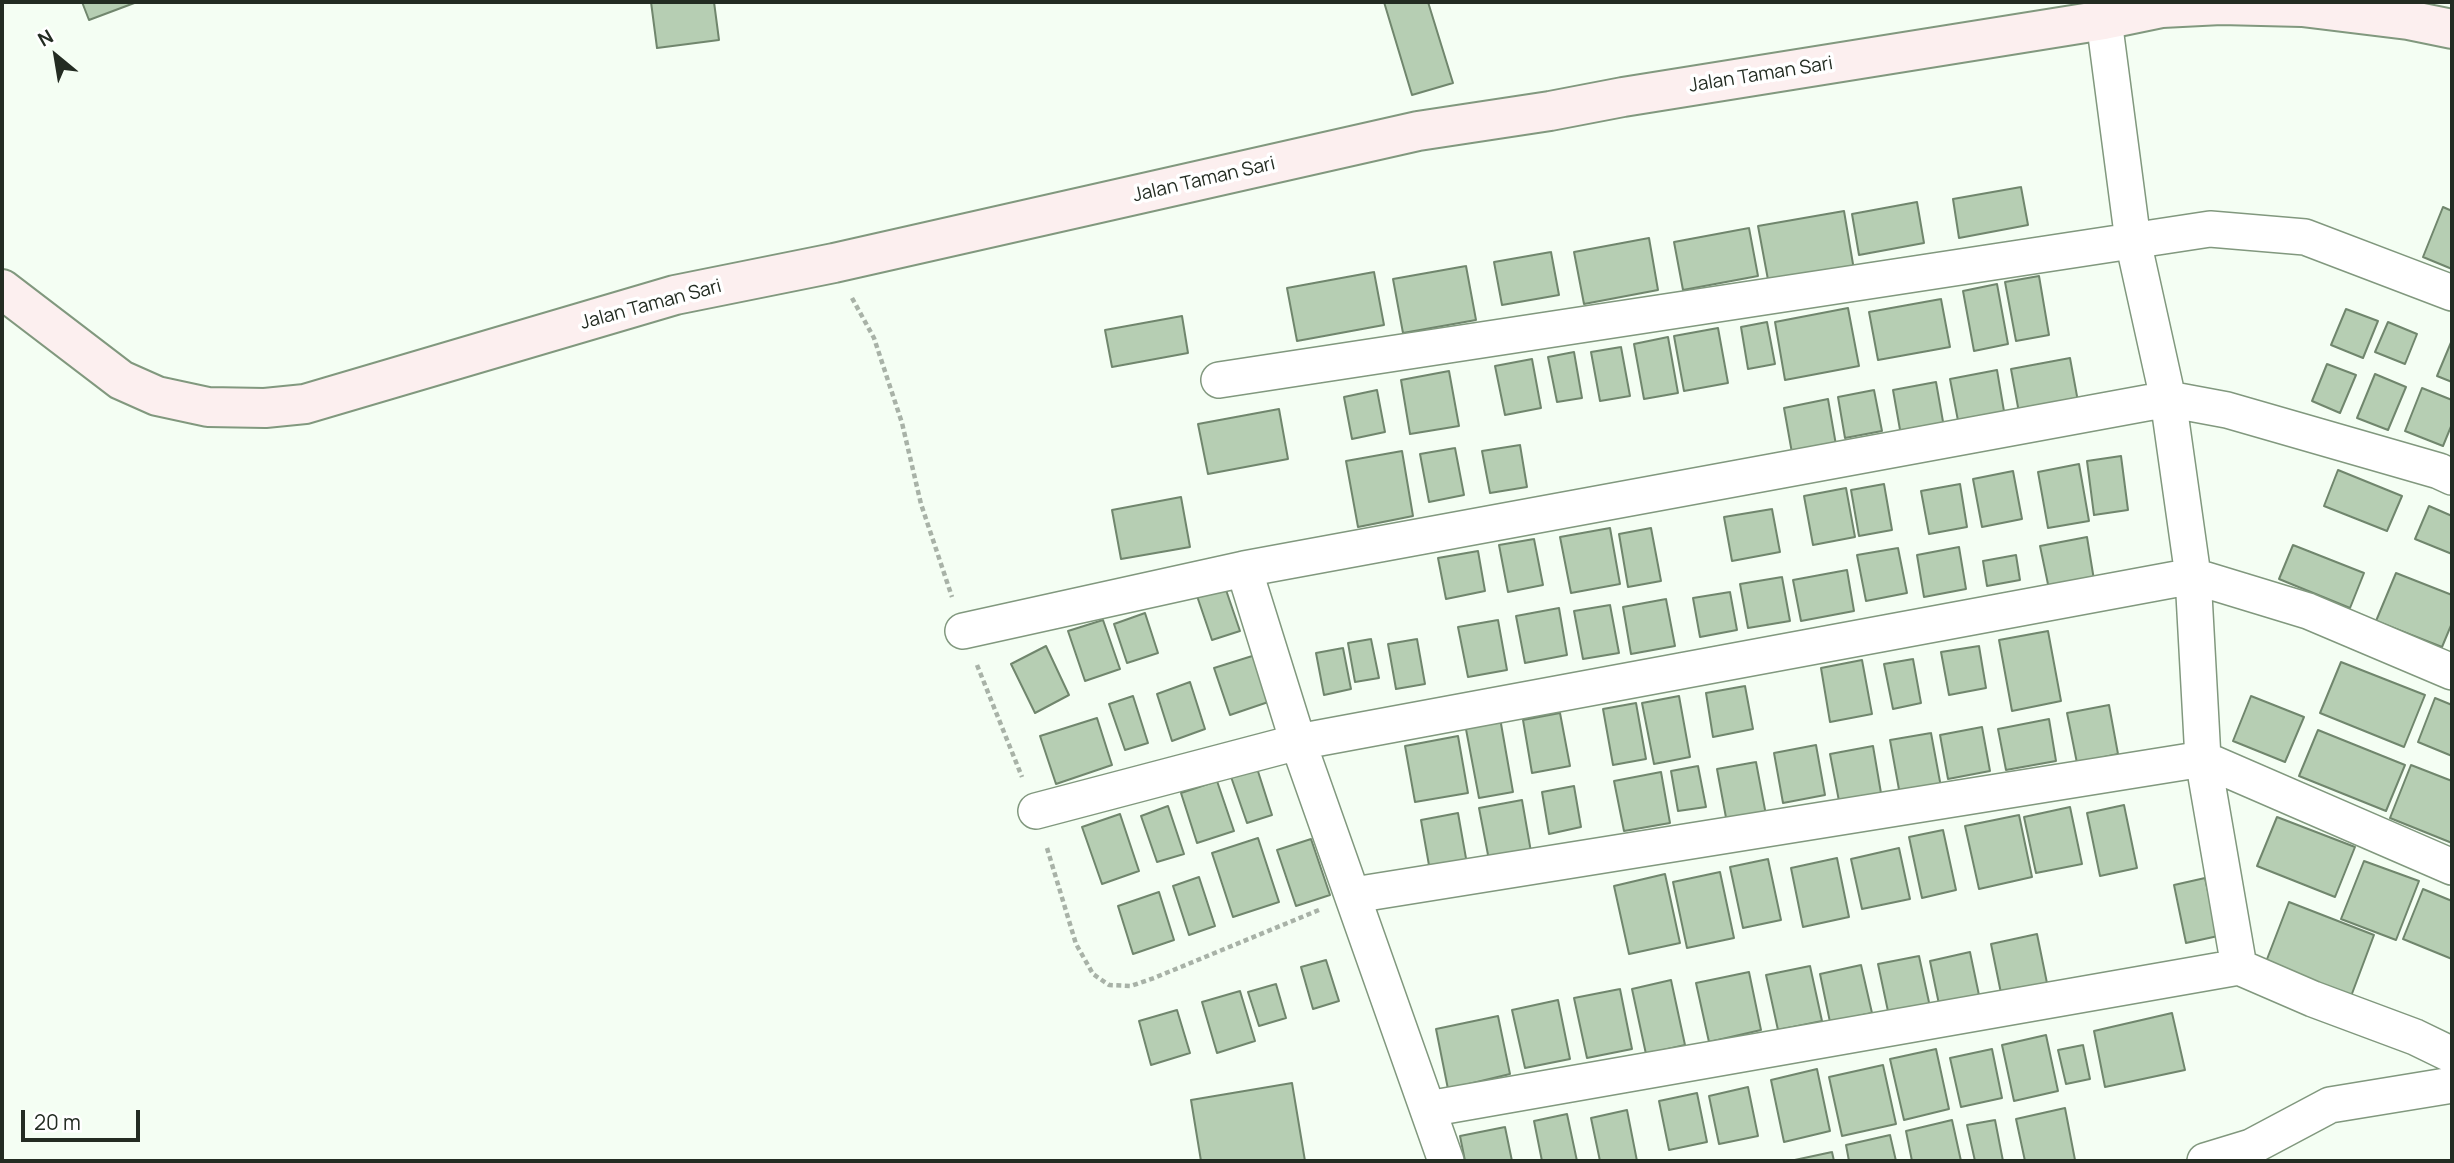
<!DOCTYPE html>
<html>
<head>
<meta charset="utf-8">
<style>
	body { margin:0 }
	#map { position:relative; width:2454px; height:1163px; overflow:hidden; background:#f4fef3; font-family:Manrope,sans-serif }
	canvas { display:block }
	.frame { position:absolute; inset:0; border:4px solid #232c22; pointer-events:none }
	.north { position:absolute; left:21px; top:21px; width:70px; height:70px; -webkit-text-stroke:5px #fff; paint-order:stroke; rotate:330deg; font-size:19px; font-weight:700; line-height:28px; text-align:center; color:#232c22 }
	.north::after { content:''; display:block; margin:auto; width:24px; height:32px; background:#232c22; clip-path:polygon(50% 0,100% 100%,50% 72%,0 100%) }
	.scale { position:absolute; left:21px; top:1110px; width:119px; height:32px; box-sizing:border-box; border:4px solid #232c22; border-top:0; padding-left:9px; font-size:21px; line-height:24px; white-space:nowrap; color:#232c22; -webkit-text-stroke:5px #fff; paint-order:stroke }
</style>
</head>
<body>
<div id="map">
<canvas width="2454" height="1163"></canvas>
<div class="frame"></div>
<div class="north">N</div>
<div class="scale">20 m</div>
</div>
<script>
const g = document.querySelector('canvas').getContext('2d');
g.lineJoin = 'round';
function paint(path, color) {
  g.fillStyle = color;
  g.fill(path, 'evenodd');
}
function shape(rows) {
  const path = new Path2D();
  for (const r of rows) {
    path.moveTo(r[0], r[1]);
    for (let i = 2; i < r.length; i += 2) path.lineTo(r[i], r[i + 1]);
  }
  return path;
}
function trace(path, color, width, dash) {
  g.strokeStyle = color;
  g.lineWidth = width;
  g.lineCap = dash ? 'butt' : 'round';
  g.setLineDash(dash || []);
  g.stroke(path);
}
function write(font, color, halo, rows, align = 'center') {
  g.font = font + ' Manrope,sans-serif';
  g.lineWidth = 7;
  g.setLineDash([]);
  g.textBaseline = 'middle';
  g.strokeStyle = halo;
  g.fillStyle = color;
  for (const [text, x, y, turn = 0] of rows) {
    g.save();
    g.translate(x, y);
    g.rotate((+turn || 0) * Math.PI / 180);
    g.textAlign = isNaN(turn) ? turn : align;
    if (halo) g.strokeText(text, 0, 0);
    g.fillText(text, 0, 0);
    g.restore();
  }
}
const building = shape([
	[82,2,137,2,89,20,82,2],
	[651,2,714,2,719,40,657,48,651,2],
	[1384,2,1428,2,1453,83,1412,95,1384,2],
	[2021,187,2028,225,1959,238,1953,199,2021,187],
	[1917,202,1924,243,1859,255,1852,214,1917,202],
	[2443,207,2452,211,2452,269,2423,257,2443,207],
	[1844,211,1854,270,1769,285,1758,226,1844,211],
	[1749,228,1758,276,1683,290,1674,242,1749,228],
	[1649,238,1658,290,1584,304,1574,252,1649,238],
	[1551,252,1559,295,1502,305,1494,262,1551,252],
	[1466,266,1476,320,1403,333,1393,279,1466,266],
	[1374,272,1384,325,1297,341,1287,288,1374,272],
	[2039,276,2049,335,2016,341,2005,282,2039,276],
	[1997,284,2008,344,1974,351,1963,291,1997,284],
	[1941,299,1950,347,1878,360,1869,312,1941,299],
	[1848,308,1859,366,1785,380,1775,322,1848,308],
	[2346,309,2378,321,2363,358,2331,345,2346,309],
	[1182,316,1188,353,1112,367,1105,330,1182,316],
	[1767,322,1775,364,1748,369,1741,327,1767,322],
	[2388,322,2417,334,2405,364,2375,352,2388,322],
	[1718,328,1728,383,1684,391,1674,336,1718,328],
	[1668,337,1678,393,1644,399,1634,344,1668,337],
	[2452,340,2452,382,2437,376,2452,340],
	[1621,347,1630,396,1600,401,1591,352,1621,347],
	[1574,352,1582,398,1557,402,1548,357,1574,352],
	[2070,358,2079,407,2020,418,2011,369,2070,358],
	[1532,359,1541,408,1505,415,1495,366,1532,359],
	[2327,364,2356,375,2340,413,2312,401,2327,364],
	[1997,370,2006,423,1960,431,1950,379,1997,370],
	[1449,371,1459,426,1410,434,1401,380,1449,371],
	[2375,374,2406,387,2388,430,2357,418,2375,374],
	[1936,382,1945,433,1902,441,1893,390,1936,382],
	[2422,388,2452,400,2452,424,2443,446,2405,431,2422,388],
	[1377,390,1385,432,1352,439,1344,397,1377,390],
	[1874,390,1882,431,1845,438,1838,397,1874,390],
	[1828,399,1836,445,1792,453,1784,408,1828,399],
	[1279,409,1288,459,1208,474,1198,424,1279,409],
	[1520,445,1527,487,1490,493,1482,451,1520,445],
	[1455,448,1464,495,1429,502,1420,454,1455,448],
	[1402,451,1413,516,1358,527,1346,461,1402,451],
	[2121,456,2128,510,2094,515,2087,461,2121,456],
	[2079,464,2089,521,2048,528,2038,472,2079,464],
	[2338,470,2402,496,2387,531,2324,506,2338,470],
	[2013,471,2022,519,1982,527,1973,479,2013,471],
	[1884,484,1892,530,1859,536,1851,490,1884,484],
	[1960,484,1967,527,1929,534,1921,491,1960,484],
	[1846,488,1855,537,1813,545,1804,496,1846,488],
	[1181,497,1190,547,1121,559,1112,510,1181,497],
	[2429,506,2452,516,2452,554,2415,539,2429,506],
	[1772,509,1780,552,1732,561,1724,517,1772,509],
	[1610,528,1620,584,1571,593,1560,537,1610,528],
	[1651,528,1661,581,1628,587,1619,534,1651,528],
	[2087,537,2094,580,2049,589,2040,546,2087,537],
	[1534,539,1543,585,1508,592,1499,545,1534,539],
	[2293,545,2364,573,2350,608,2279,579,2293,545],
	[1959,547,1966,589,1924,597,1917,555,1959,547],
	[1898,548,1907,593,1866,601,1857,555,1898,548],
	[1478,551,1485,591,1446,599,1438,558,1478,551],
	[2016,555,2020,580,1987,586,1983,561,2016,555],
	[1847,570,1854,611,1801,621,1793,580,1847,570],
	[2396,573,2452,595,2452,623,2442,647,2376,621,2396,573],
	[1782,577,1790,621,1748,628,1740,584,1782,577],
	[1225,587,1240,631,1212,640,1197,596,1225,587],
	[1730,592,1737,630,1700,637,1693,598,1730,592],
	[1666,599,1675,646,1631,654,1623,607,1666,599],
	[1610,605,1619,653,1583,659,1574,611,1610,605],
	[1559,608,1567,655,1525,663,1516,616,1559,608],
	[1145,613,1158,653,1127,663,1114,624,1145,613],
	[1103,620,1120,669,1085,681,1068,631,1103,620],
	[1498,620,1507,670,1468,677,1458,627,1498,620],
	[2048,631,2061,701,2012,711,1999,640,2048,631],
	[1371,639,1379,678,1355,682,1348,643,1371,639],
	[1417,639,1425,684,1396,689,1388,644,1417,639],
	[1046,646,1069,695,1035,713,1011,664,1046,646],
	[1979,646,1986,688,1949,695,1941,652,1979,646],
	[1343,648,1351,689,1324,695,1316,653,1343,648],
	[1265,652,1280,698,1230,715,1214,668,1265,652],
	[1913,659,1921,703,1893,709,1884,664,1913,659],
	[1862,660,1872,714,1830,722,1821,668,1862,660],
	[2341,662,2425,695,2404,747,2320,713,2341,662],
	[1190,682,1205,729,1172,741,1157,694,1190,682],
	[1745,686,1753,729,1713,737,1706,693,1745,686],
	[1133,696,1148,743,1125,750,1109,704,1133,696],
	[1679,696,1690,757,1654,764,1642,703,1679,696],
	[2251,696,2304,717,2285,762,2233,741,2251,696],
	[2435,698,2452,705,2452,756,2418,742,2435,698],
	[1636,703,1646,759,1613,765,1603,709,1636,703],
	[2109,705,2118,754,2077,763,2067,713,2109,705],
	[1560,713,1570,766,1532,773,1523,720,1560,713],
	[1097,718,1112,765,1056,784,1040,736,1097,718],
	[1500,718,1513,792,1479,798,1465,724,1500,718],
	[2049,719,2056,761,2006,770,1998,729,2049,719],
	[1982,727,1990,771,1948,779,1940,735,1982,727],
	[2318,730,2405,765,2386,811,2299,776,2318,730],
	[1931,733,1943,798,1902,806,1890,740,1931,733],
	[1458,736,1468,793,1415,802,1405,746,1458,736],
	[1816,745,1825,795,1783,803,1774,753,1816,745],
	[1873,746,1881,793,1839,801,1830,754,1873,746],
	[1255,762,1272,815,1247,823,1229,771,1255,762],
	[1756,762,1766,815,1727,823,1717,769,1756,762],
	[2411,765,2452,781,2452,843,2390,818,2411,765],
	[1698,766,1706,807,1678,811,1671,771,1698,766],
	[1661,772,1670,823,1624,831,1614,781,1661,772],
	[1217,781,1234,831,1197,843,1181,793,1217,781],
	[1574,786,1581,827,1549,834,1542,792,1574,786],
	[1522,800,1531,852,1489,860,1479,808,1522,800],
	[2124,805,2137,868,2100,876,2087,813,2124,805],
	[1168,806,1184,854,1157,862,1141,816,1168,806],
	[2070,807,2082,864,2036,873,2024,817,2070,807],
	[1458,813,1467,864,1430,871,1421,820,1458,813],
	[1120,814,1139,871,1102,884,1082,827,1120,814],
	[2019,815,2032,877,1979,889,1965,826,2019,815],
	[2277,817,2355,847,2335,897,2257,866,2277,817],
	[1943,830,1956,890,1922,898,1909,837,1943,830],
	[1258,838,1279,902,1233,917,1212,853,1258,838],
	[1311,839,1330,895,1296,906,1277,850,1311,839],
	[1899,848,1910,899,1862,909,1851,859,1899,848],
	[1837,858,1849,917,1803,927,1791,868,1837,858],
	[1768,859,1781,920,1743,928,1730,867,1768,859],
	[2364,861,2419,881,2396,940,2341,919,2364,861],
	[1720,872,1734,938,1687,948,1673,882,1720,872],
	[1665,874,1680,943,1629,954,1614,886,1665,874],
	[1199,877,1215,926,1189,935,1173,886,1199,877],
	[2205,878,2218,936,2186,943,2174,885,2205,878],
	[2423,889,2452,901,2452,959,2403,939,2423,889],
	[1159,892,1174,940,1133,954,1118,906,1159,892],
	[2289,902,2374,935,2350,999,2264,967,2289,902],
	[2037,934,2048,988,2002,998,1991,944,2037,934],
	[1970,952,1980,1000,1940,1009,1930,961,1970,952],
	[1919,956,1930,1007,1889,1016,1878,964,1919,956],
	[1326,960,1339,1001,1313,1009,1301,967,1326,960],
	[1861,965,1872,1013,1830,1022,1820,974,1861,965],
	[1810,966,1822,1021,1778,1030,1766,975,1810,966],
	[1749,972,1761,1030,1709,1042,1696,983,1749,972],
	[1671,980,1685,1045,1646,1054,1632,989,1671,980],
	[1276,984,1286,1018,1259,1026,1248,992,1276,984],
	[1620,989,1632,1049,1587,1058,1574,998,1620,989],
	[1240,991,1255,1041,1217,1053,1202,1002,1240,991],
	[1558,1000,1570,1059,1525,1068,1512,1010,1558,1000],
	[1177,1010,1190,1053,1151,1065,1139,1021,1177,1010],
	[2172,1013,2185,1070,2105,1087,2094,1031,2172,1013],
	[1498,1016,1510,1074,1448,1089,1436,1029,1498,1016],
	[2046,1035,2058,1091,2014,1101,2002,1045,2046,1035],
	[2083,1045,2090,1079,2066,1084,2058,1050,2083,1045],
	[1936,1049,1949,1109,1904,1120,1890,1059,1936,1049],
	[1992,1049,2002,1098,1961,1107,1950,1058,1992,1049],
	[1883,1065,1896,1124,1842,1136,1829,1077,1883,1065],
	[1817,1069,1830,1131,1784,1142,1771,1080,1817,1069],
	[1292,1083,1305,1161,1201,1161,1191,1100,1292,1083],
	[1748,1087,1758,1136,1719,1144,1709,1096,1748,1087],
	[1697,1093,1707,1142,1669,1150,1659,1101,1697,1093],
	[2065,1108,2075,1160,2025,1161,2016,1119,2065,1108],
	[1627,1110,1637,1161,1600,1161,1591,1118,1627,1110],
	[1567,1114,1577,1161,1542,1161,1534,1121,1567,1114],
	[1952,1120,1961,1161,1912,1161,1906,1131,1952,1120],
	[1995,1120,2003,1161,1975,1161,1967,1125,1995,1120],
	[1505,1127,1512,1161,1465,1161,1460,1136,1505,1127],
	[1890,1135,1896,1161,1849,1161,1846,1145,1890,1135],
	[1832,1152,1834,1161,1790,1161,1832,1152]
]);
paint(building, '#b6ceb3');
trace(building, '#70866d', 2);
const street = shape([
	[2104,20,2133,241,2168,399,2193,576,2203,759,2239,967],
	[1219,380,2210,229,2305,237,2452,293],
	[1244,569,1298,742,1446,1161],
	[963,631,1244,569,2168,399,2227,410,2439,471,2452,477],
	[1036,811,1298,742,2193,576,2308,611,2452,672],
	[1354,895,2203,759,2452,867],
	[1428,1109,2239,967,2313,999,2415,1037,2452,1055],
	[2205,1161,2251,1147,2330,1105,2452,1085]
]);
const secondary = shape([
	[2,289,121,380,157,396,208,407,265,408,305,404,675,295,834,263,1418,131,1550,111,1623,97,2104,20,2162,8,2221,5,2302,7,2408,20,2452,29]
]);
trace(street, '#81987e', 38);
trace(secondary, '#81987e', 42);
trace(shape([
	[852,298,874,338,902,423,921,504,952,597],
	[977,665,1022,777],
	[1047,848,1076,944,1093,974,1109,985,1131,986,1154,978,1319,910]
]), '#a8b2a7', 4.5, [5, 3.5]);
trace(street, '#fff', 35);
trace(secondary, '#fcefef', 38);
write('19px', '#232c22', '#fff', [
	["Jalan Taman Sari",1761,75,-9],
	["Jalan Taman Sari",1204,180,-13],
	["Jalan Taman Sari",651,305,-15]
]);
</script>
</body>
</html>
